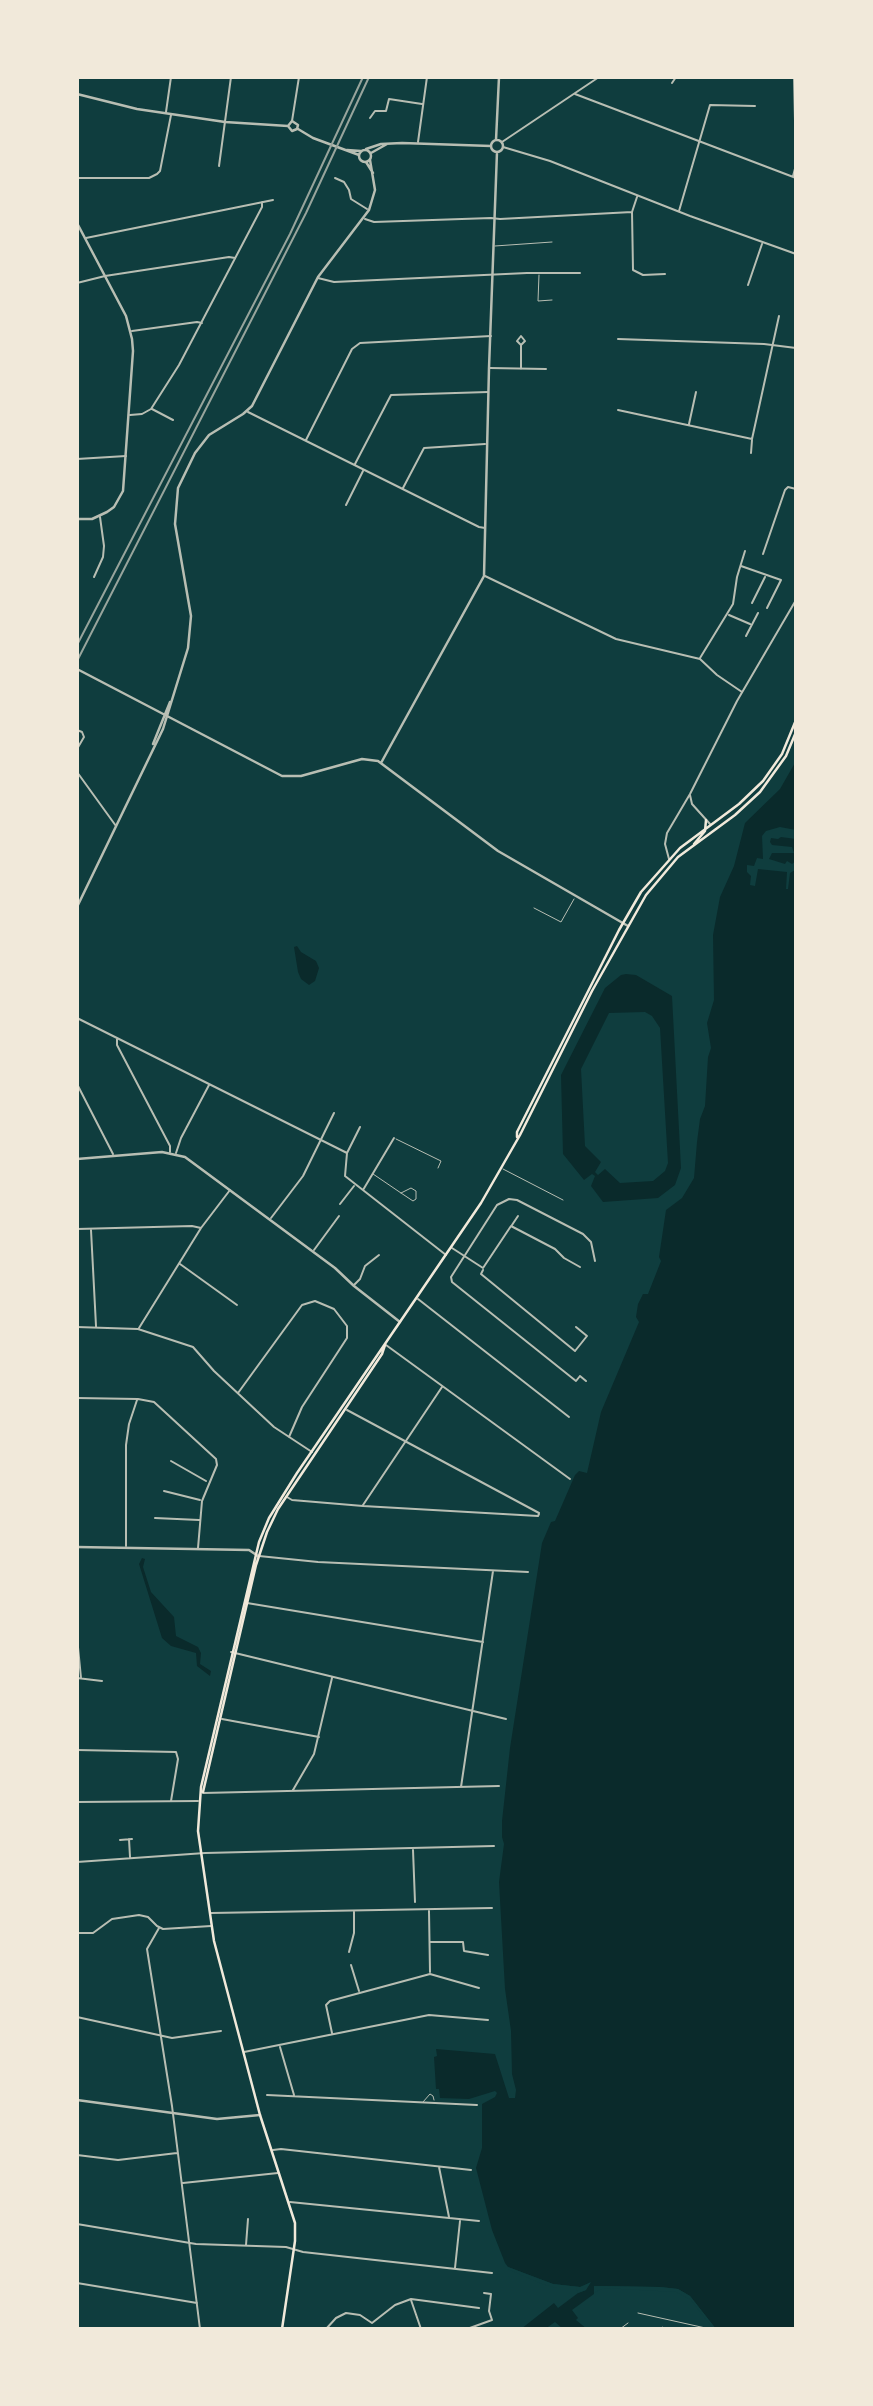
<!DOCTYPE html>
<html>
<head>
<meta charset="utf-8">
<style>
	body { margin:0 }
	#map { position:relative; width:873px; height:2406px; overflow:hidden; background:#0f3d3e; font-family:Raleway,sans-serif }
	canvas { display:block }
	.frame { position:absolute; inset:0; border:79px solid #f1e9da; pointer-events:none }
</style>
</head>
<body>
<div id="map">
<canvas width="873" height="2406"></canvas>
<div class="frame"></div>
</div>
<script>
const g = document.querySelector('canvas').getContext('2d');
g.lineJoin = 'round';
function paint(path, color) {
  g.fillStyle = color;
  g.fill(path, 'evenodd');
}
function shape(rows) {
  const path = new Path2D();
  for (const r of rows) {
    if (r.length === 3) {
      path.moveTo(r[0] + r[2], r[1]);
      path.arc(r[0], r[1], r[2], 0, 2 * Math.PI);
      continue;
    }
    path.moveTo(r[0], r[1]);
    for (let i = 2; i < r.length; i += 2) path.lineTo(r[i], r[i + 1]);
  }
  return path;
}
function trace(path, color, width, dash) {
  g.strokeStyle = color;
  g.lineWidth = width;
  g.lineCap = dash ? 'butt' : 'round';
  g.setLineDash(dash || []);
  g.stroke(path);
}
paint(shape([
	[796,761,796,2329,716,2329,690,2296,678,2289,660,2287,604,2286,594,2286,594,2294,572,2310,578,2318,576,2320,587,2329,563,2329,555,2322,545,2329,521,2329,554,2303,558,2308,578,2293,586,2290,587,2285,580,2287,553,2284,508,2267,505,2263,492,2230,476,2168,482,2148,482,2104,495,2097,497,2093,495,2091,469,2099,440,2098,439,2089,436,2089,434,2057,437,2056,436,2049,495,2054,509,2098,515,2098,516,2090,512,2074,511,2031,505,1989,499,1882,504,1844,502,1837,502,1821,510,1748,542,1543,551,1522,555,1521,575,1475,579,1471,587,1473,601,1412,639,1322,636,1317,638,1304,643,1294,648,1294,661,1261,659,1257,666,1210,682,1198,694,1178,697,1142,700,1119,705,1106,708,1057,711,1048,707,1023,714,1000,713,935,720,897,734,866,745,823,780,789],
	[297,946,301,952,316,961,319,968,315,981,309,985,301,979,298,972,294,947],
	[626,974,636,975,672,996,681,1168,675,1185,658,1198,603,1202,591,1186,595,1176,592,1174,584,1180,563,1154,561,1075,605,988,621,975],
	[645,1012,652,1016,660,1028,668,1163,665,1171,653,1181,620,1183,605,1169,598,1175,595,1172,601,1162,585,1146,581,1069,609,1013],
	[142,1558,145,1559,143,1567,151,1592,174,1617,176,1636,198,1647,201,1653,200,1664,211,1671,210,1676,197,1666,196,1653,171,1646,162,1638,139,1564]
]), '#0a2a2b');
paint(shape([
	[780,827,796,830,796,839,781,837,778,839,771,838,770,842,772,845,792,847,794,853,772,853,769,859,785,864,787,861,792,864,796,861,795,870,790,873,788,889,786,889,787,872,758,869,755,886,750,885,751,876,747,872,747,865,754,866,757,858,763,859,762,836,766,831],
	[508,2267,553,2284,580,2287,591,2282,586,2290,578,2293,576,2288,557,2288,542,2284,508,2269],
	[594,2286,660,2287,678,2289,690,2296,716,2329,713,2329,691,2300,676,2292,603,2288,594,2293]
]), '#0f3d3e');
trace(shape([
	[495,246,552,242],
	[539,275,538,301,552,300],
	[534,908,561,922,574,899],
	[396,1139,441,1161,438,1168],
	[503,1169,563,1200],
	[373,1174,376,1176,401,1193,413,1201,416,1199,416,1191,411,1188,401,1193],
	[423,2102,430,2094,433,2096,434,2100],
	[638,2313,710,2329],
	[620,2329,628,2323],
	[660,2329,662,2327]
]), '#b8beb3', 1);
trace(shape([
	[672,83,676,77],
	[575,94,796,178],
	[166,112,171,77],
	[370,118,375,111,386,111,389,99,422,104],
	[292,121,299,77],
	[418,142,427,77],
	[502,142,599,77],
	[503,147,550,161,690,216,796,254],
	[219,166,231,77],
	[793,176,796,165,794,77],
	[77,178,149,178,157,174,160,171,171,115],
	[335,178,344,182,349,190,351,199,367,209],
	[637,197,632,212,633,270,643,275,665,274],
	[679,211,710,105,755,106],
	[365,219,374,222,491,218,500,219,632,212],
	[86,238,273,200],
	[318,278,334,282,527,273,580,273],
	[77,283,105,276,229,257,235,258],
	[748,285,762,244],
	[132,331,197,322,202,323],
	[618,339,764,344,796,348],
	[521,345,525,341,521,336,517,341,521,345,521,369],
	[490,368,546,369],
	[152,409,173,420],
	[618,410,752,439,779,316],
	[248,412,479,527,485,528],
	[130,415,142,414,151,409,179,365,262,207,262,202],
	[689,424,696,392],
	[306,440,352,349,360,343,491,336],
	[751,453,752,440],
	[77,459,126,456],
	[355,464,391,395,488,392],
	[403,488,424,448,485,444],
	[346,505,363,471],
	[763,554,785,490,788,487,796,489],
	[741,566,781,580,767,608],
	[485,576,616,639,700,659,717,675,742,692],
	[94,577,103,557,104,546,100,517],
	[752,603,765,577],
	[729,615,750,624],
	[746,636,758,613],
	[700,658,733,604,737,577,745,551],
	[77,730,82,732,84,737,77,749],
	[77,772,116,826],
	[690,795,692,804,710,824],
	[669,859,665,844,667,833,690,794,737,701,796,600],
	[77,1018,347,1153],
	[117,1039,117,1045,170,1146,170,1152],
	[77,1084,113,1154],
	[360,1127,347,1153,345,1176,446,1255],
	[176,1153,181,1138,209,1085],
	[363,1190,394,1138],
	[340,1204,354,1186],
	[271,1218,303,1176,334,1113],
	[512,1225,518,1216],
	[77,1229,192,1226,201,1228],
	[91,1230,96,1326],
	[452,1248,483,1268,511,1226,555,1249,564,1258,580,1267],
	[314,1250,339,1216],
	[180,1264,237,1305],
	[483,1270,481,1274,575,1351,587,1336,576,1327],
	[354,1285,360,1279,365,1266,379,1255],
	[418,1299,569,1417],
	[77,1327,138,1329,193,1347,214,1371,274,1427,312,1452],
	[139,1328,201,1228,230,1190],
	[386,1345,570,1479],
	[586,1381,580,1376,576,1381,452,1282,451,1277,497,1205,509,1199,517,1200,583,1234,591,1242,595,1261],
	[238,1393,302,1305,315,1301,334,1309,347,1326,347,1338,302,1407,289,1437],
	[77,1398,138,1399,154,1402,216,1459,217,1465,202,1501,198,1548],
	[347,1410,539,1513],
	[171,1461,206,1481],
	[164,1491,200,1500],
	[287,1497,292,1500,363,1506,538,1516,539,1514],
	[363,1505,442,1387],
	[155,1518,199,1520],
	[126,1546,126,1445,129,1424,137,1400],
	[259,1556,318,1562,528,1572],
	[247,1603,483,1642],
	[77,1637,81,1678],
	[231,1652,506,1719],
	[77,1678,102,1681],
	[222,1719,319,1737],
	[77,1750,176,1752,178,1759,171,1801],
	[461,1787,493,1571],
	[293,1790,314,1754,332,1678],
	[203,1793,499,1786],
	[77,1802,198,1801],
	[129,1839,130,1857],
	[120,1840,132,1839],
	[413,1850,415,1902],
	[77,1862,205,1853,494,1846],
	[429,1911,430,1972],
	[211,1913,492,1908],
	[159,1928,147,1949,172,2106,200,2329],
	[77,1933,93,1933,112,1919,139,1915,148,1917,157,1926,163,1929,211,1926],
	[430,1942,463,1942,464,1951,488,1955],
	[349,1952,354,1933,354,1912],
	[351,1965,359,1991],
	[77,2017,172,2038,221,2031],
	[332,2033,326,2005,330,2001,430,1974,479,1988],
	[280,2047,294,2095],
	[244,2052,429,2015,488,2020],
	[267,2095,477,2105],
	[273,2150,281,2149,471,2170],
	[77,2155,118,2160,177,2153],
	[439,2167,449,2217],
	[183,2183,278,2173],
	[290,2202,479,2221],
	[77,2224,196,2244,286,2247,303,2252,492,2273],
	[246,2245,248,2219],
	[455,2268,460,2221],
	[77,2283,197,2303],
	[411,2300,421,2329],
	[326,2329,336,2318,346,2313,360,2315,372,2323,395,2305,411,2299,479,2308],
	[467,2329,492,2320,489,2311,491,2294,484,2293]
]), '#b8beb3', 2);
trace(shape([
	[77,94,137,109,225,122,288,126,292,131,297,129,298,125,292,121,288,126],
	[298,129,313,138,359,155],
	[497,146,6],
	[496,140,499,77],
	[366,149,381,144,402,143,491,146],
	[365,156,6],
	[347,150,361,151],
	[371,153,387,144],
	[366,162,373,173],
	[77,223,126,316,132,339,133,351,123,491,114,507,107,512,92,519,77,519],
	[77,669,282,776,301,776,362,759,378,761,498,851,628,926],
	[153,744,170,702],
	[381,763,484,576,489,368,497,152],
	[77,907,163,729,188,648,191,616,175,524,178,488,195,453,209,435,243,414,252,406,318,277,369,210,375,190,370,160],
	[77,1159,162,1152,185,1157,335,1268,354,1286,400,1322],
	[77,1547,249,1550,258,1556],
	[77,2100,217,2119,260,2115]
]), '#b8beb3', 2.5);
trace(shape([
	[694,844,705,831,706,820],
	[517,1137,517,1132,619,930,641,892,680,848,739,804,763,781,782,754,796,720],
	[203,1792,256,1565,267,1532,278,1509,382,1354,385,1345],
	[282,2329,295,2241,295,2223,260,2115,214,1941,198,1831,201,1787,259,1542,269,1518,297,1473,481,1203,520,1135,592,991,646,895,678,857,735,815,760,792,786,756,796,732]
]), '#f1e9da', 2.5);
trace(shape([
	[77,645,290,234,363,77]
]), '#97a49c', 2);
trace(shape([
	[77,661,306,213,369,77]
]), '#97a49c', 2);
</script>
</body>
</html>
